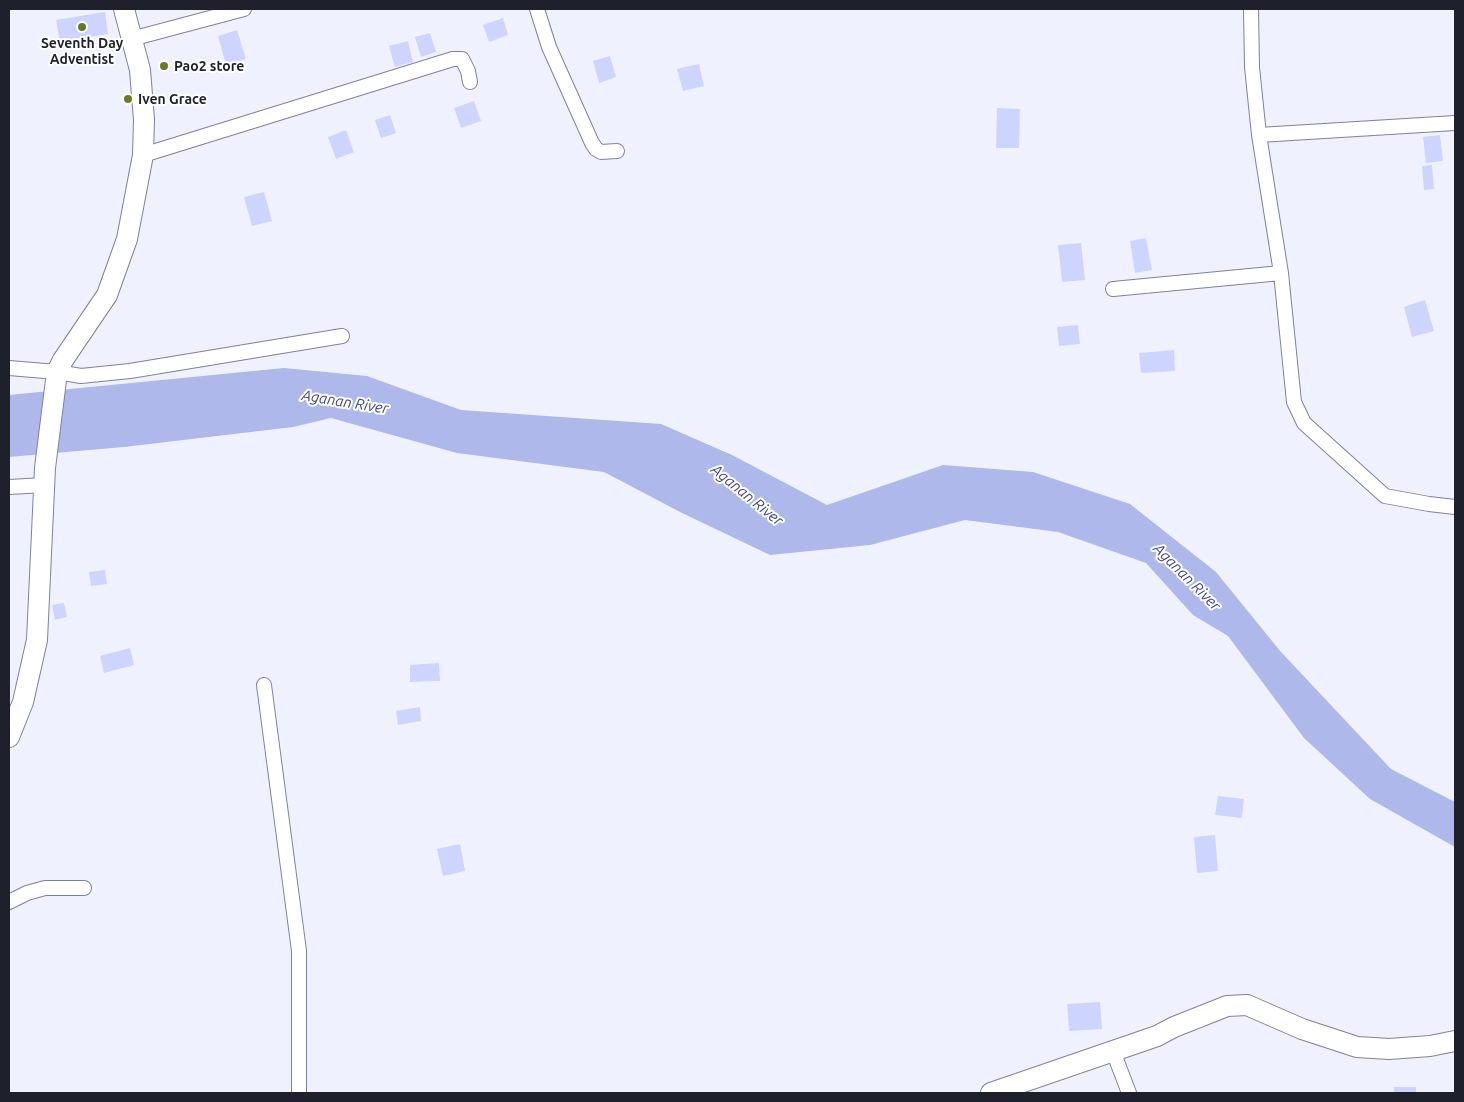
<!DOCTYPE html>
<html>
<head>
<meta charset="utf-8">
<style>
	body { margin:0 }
	#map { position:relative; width:1464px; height:1102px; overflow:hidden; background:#eff2fe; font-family:Ubuntu,sans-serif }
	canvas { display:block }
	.frame { position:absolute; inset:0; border:10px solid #1e202b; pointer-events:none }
</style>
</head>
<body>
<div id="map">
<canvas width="1464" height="1102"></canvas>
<div class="frame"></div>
</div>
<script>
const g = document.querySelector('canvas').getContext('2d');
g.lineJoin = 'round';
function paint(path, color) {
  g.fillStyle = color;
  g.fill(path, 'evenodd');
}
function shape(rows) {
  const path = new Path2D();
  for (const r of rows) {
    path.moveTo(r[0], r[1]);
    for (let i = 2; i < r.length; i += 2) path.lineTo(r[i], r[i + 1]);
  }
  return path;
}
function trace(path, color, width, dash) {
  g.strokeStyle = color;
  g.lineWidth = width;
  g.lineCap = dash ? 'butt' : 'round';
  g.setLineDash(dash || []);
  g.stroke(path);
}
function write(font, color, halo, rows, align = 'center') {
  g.font = font + ' Ubuntu,sans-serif';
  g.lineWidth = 4;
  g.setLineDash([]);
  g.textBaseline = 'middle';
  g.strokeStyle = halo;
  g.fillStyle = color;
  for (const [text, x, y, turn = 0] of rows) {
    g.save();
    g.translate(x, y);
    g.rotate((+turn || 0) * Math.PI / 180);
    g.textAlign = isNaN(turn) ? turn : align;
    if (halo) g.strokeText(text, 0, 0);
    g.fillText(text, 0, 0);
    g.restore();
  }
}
paint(shape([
	[284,368,367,376,461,410,661,424,732,455,827,505,943,465,1033,472,1130,504,1216,572,1281,652,1391,769,1455,802,1455,847,1370,799,1304,738,1228,636,1193,615,1146,563,1058,532,965,520,870,545,770,555,682,513,604,472,457,453,331,418,293,427,124,447,9,457,9,395]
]), '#aeb8ea');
paint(shape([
	[105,12,108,34,60,42,56,20],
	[503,18,508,35,489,42,483,25],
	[237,30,246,59,226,65,218,36],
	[430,33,436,52,421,57,415,37],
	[408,41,413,62,395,67,389,46],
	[610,56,616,77,599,83,593,61],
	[699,64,704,86,683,91,677,69],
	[474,101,481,121,461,128,454,108],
	[997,108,1020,109,1019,148,996,148],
	[390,115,396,133,381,138,375,120],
	[346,130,354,152,336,159,328,137],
	[1440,135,1443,161,1426,163,1423,137],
	[1432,165,1434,189,1424,190,1422,166],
	[264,192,272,221,252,226,244,197],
	[1146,238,1152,270,1135,273,1130,241],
	[1081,243,1085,280,1062,282,1058,245],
	[1425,300,1434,331,1412,337,1404,307],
	[1078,325,1080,344,1059,346,1057,327],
	[1174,350,1175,371,1141,373,1139,353],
	[105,570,107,584,91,586,89,572],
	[64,603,67,617,55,620,52,605],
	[130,648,134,665,104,673,100,656],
	[439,663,440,681,410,682,410,665],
	[420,707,421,721,398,725,396,711],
	[1218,796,1244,799,1242,818,1215,815],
	[1215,835,1218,871,1197,873,1194,837],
	[460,844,465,871,443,876,437,849],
	[1100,1002,1102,1029,1069,1031,1067,1004],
	[1394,1087,1416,1087,1416,1093,1394,1093]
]), '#cdd5ff');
const street = shape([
	[537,9,549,47,592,143,596,149,601,152,617,151],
	[1251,9,1252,67,1259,135,1281,273,1294,402,1304,423,1385,496,1429,504,1455,507],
	[131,39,244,9],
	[1259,135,1455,123],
	[143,155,453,59,462,59,468,71,470,82],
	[1113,289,1281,273],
	[9,368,57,372,81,376,130,371,342,336],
	[9,487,45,485],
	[264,685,299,951,299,1093],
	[9,902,27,893,45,888,84,888],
	[1113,1051,1129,1093]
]);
const secondary = shape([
	[9,737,23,702,37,640,45,468,57,372,63,360,107,295,127,239,143,155,144,120,140,70,124,9],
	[991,1093,1157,1036,1174,1027,1227,1006,1247,1005,1302,1029,1357,1047,1389,1049,1430,1046,1455,1041]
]);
trace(street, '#7d829c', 16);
trace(secondary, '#7d829c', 22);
trace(street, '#fff', 14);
trace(secondary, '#fff', 20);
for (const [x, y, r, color] of [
	[82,27,5,"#6b7927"],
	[164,66,5,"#6b7927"],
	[128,99,5,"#6b7927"]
]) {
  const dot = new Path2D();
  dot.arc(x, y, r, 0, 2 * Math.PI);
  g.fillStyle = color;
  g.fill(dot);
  trace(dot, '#fff', 2);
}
write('bold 14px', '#1e202b', '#fff', [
	["Seventh Day",82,43,"center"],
	["Adventist",82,59,"center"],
	["Pao2 store",174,66],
	["Iven Grace",138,99]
], 'left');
write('italic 15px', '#3f4785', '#fff', [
	["Aganan River",345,402,9],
	["Aganan River",747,495,39],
	["Aganan River",1187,577,45]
]);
</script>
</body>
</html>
